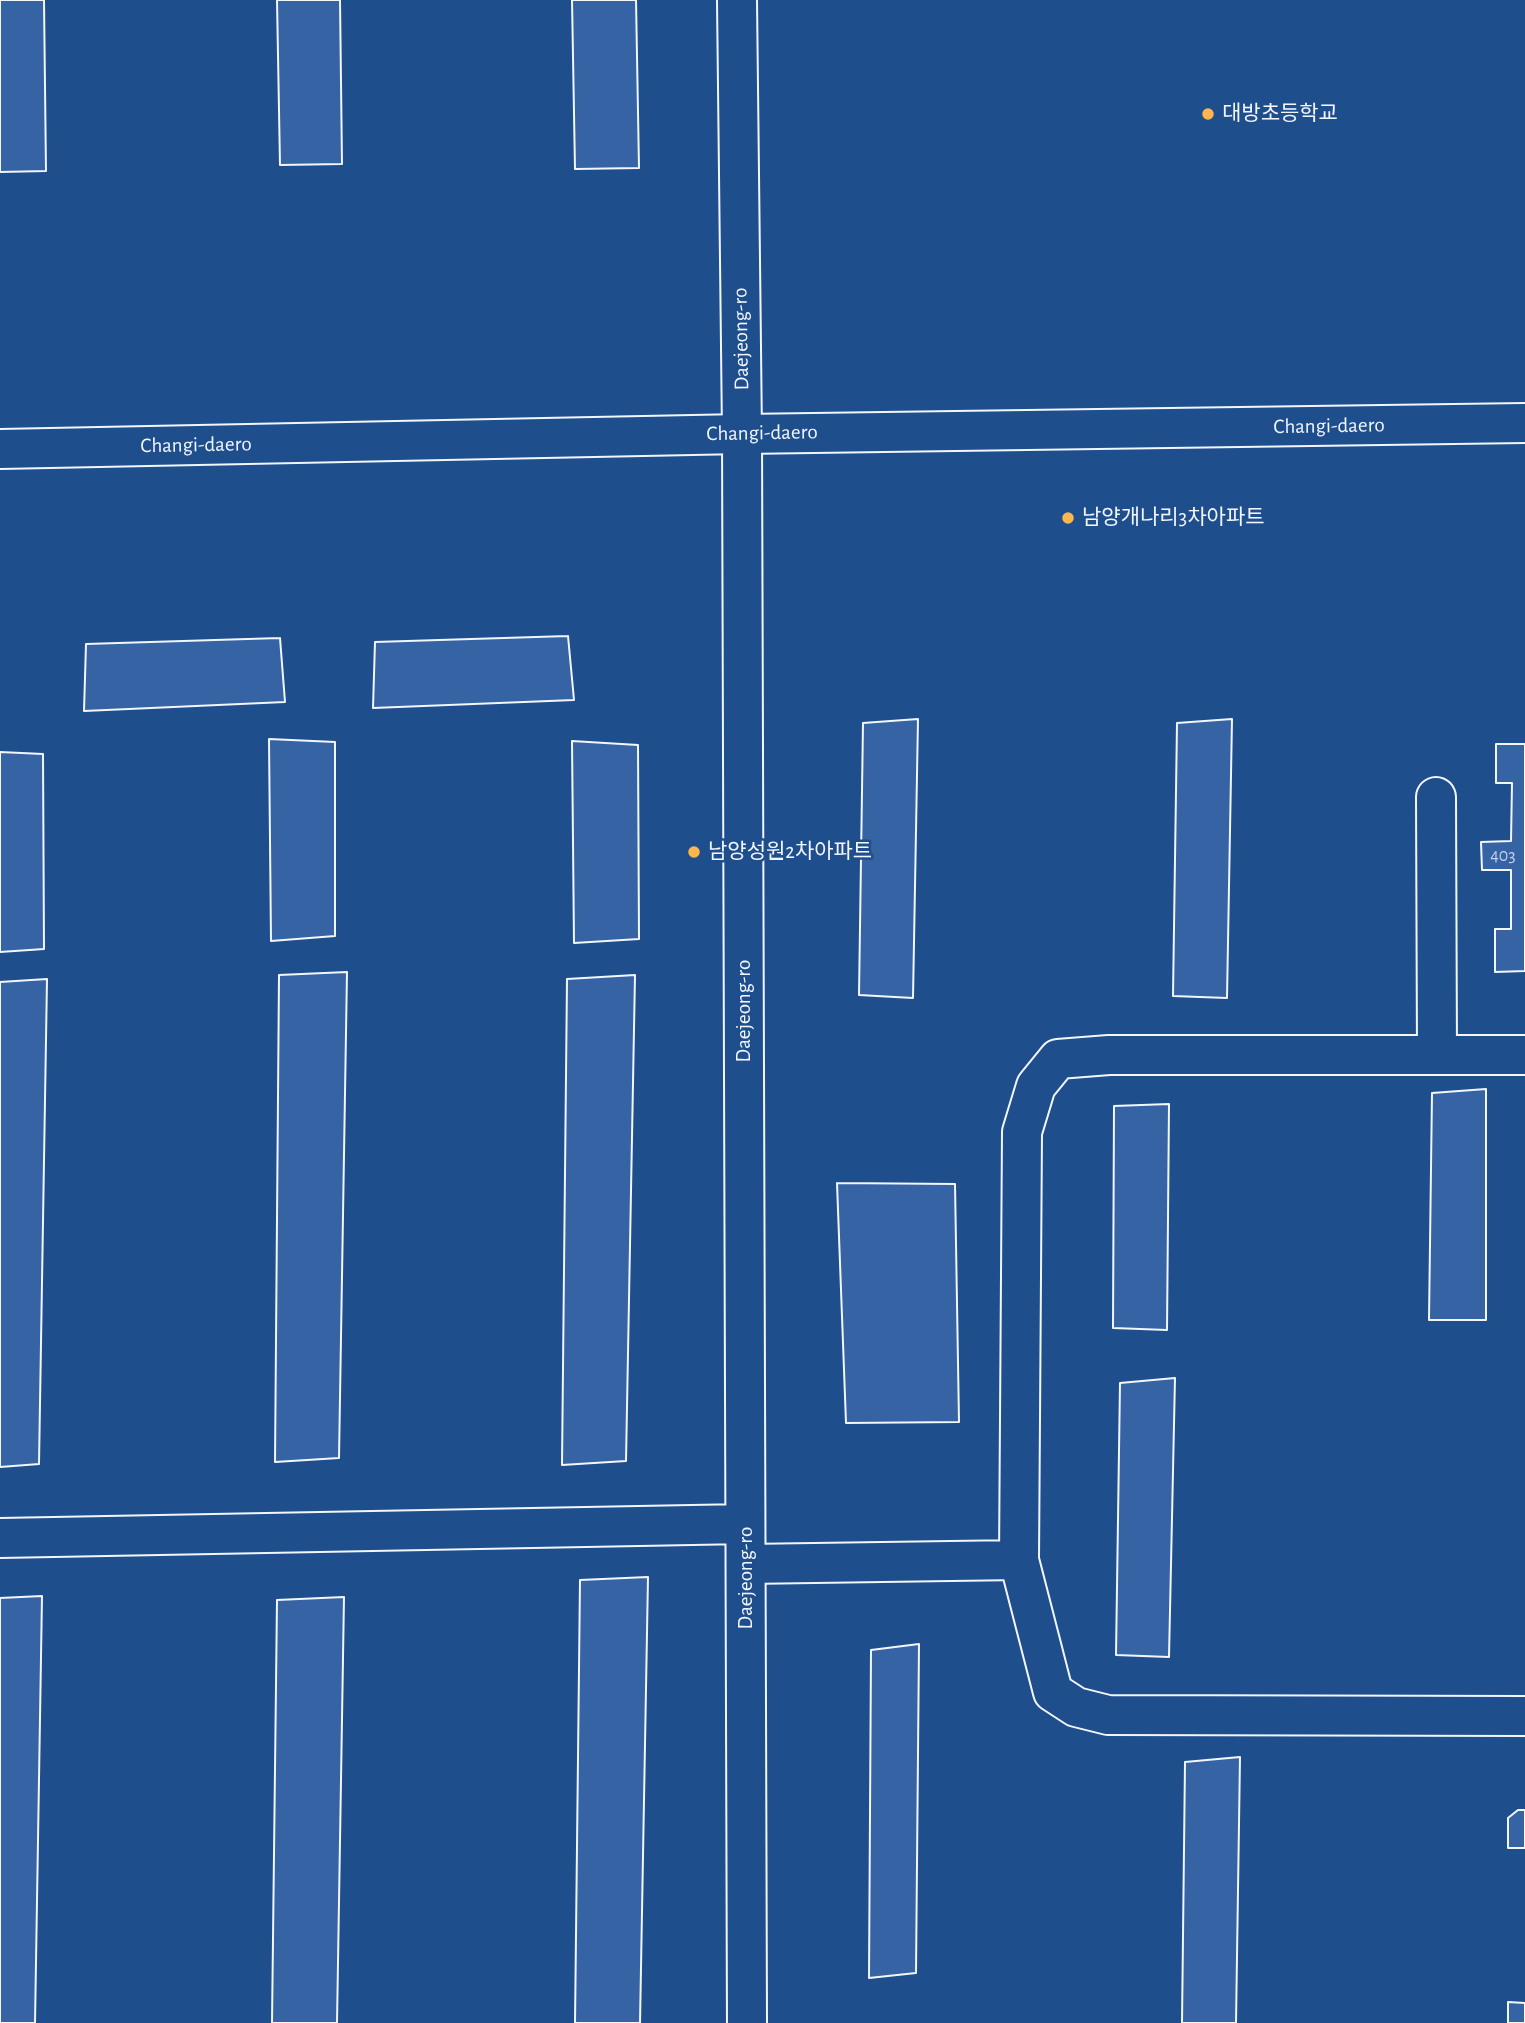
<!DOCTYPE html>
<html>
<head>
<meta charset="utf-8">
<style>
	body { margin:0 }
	canvas { display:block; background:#1f4e8c }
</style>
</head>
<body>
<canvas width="1525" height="2023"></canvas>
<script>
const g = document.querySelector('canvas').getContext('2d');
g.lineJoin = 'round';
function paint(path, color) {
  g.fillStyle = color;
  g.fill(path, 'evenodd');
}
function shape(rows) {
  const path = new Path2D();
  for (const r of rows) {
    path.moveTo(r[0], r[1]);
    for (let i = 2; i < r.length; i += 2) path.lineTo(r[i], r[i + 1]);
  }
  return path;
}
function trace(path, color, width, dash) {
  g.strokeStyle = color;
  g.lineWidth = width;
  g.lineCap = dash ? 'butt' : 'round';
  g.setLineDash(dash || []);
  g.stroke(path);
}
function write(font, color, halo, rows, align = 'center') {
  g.font = font + ' "Alegreya Sans","Noto Sans KR",sans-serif';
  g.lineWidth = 5;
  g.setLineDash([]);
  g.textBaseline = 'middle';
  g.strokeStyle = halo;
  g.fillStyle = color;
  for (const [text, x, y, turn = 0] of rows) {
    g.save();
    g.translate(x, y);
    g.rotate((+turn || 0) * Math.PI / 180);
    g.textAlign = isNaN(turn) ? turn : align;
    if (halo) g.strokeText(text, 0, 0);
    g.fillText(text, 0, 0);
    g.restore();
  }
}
const building = shape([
	[0,0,44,0,46,171,0,172,0,0],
	[277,0,340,0,342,164,280,165,277,0],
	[572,0,636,0,639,168,575,169,572,0],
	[568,636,574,700,373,708,375,642,568,636],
	[280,638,285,702,84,711,86,644,280,638],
	[918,719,913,998,859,995,863,723,918,719],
	[1232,719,1227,998,1173,996,1177,723,1232,719],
	[269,739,335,742,335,936,271,941,269,739],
	[572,741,638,745,639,939,574,943,572,741],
	[1496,744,1525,744,1525,971,1495,972,1495,929,1511,929,1511,870,1482,870,1481,842,1511,841,1512,783,1496,783,1496,744],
	[0,752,43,754,44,949,0,952,0,752],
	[347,972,339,1458,275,1462,279,975,347,972],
	[635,975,626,1461,562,1465,567,979,635,975],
	[47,979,39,1464,0,1467,0,982,47,979],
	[1486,1089,1486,1320,1429,1320,1432,1093,1486,1089],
	[1169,1104,1167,1330,1113,1328,1114,1106,1169,1104],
	[837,1183,955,1184,959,1422,846,1423,837,1183],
	[1175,1378,1169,1657,1116,1655,1120,1383,1175,1378],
	[648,1577,640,2023,575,2023,580,1580,648,1577],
	[42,1596,35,2023,0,2023,0,1598,42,1596],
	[344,1597,337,2023,272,2023,277,1600,344,1597],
	[919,1644,916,1973,869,1978,871,1650,919,1644],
	[1240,1757,1236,2023,1182,2023,1185,1762,1240,1757],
	[1518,1810,1525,1810,1525,1848,1508,1848,1508,1818,1518,1810],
	[1508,2002,1525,2003,1525,2023,1508,2023,1508,2002]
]);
paint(building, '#3563a3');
trace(building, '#f2f6ff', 2);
const minor = shape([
	[737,0,742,434,747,2023],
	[1436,797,1437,1055],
	[0,1538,745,1524],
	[1019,1560,1022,1132,1036,1086,1058,1059,1109,1055,1525,1055],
	[746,1564,1019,1560,1053,1692,1076,1707,1108,1715,1525,1716]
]);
const major = shape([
	[0,449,742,434,1525,423]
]);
trace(minor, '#f2f6ff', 42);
trace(major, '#f2f6ff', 42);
trace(minor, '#1f4e8c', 38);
trace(major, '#1f4e8c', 38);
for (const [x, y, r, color] of [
	[1208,114,7,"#ffb74d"],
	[1068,518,7,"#ffb74d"],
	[694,852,7,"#ffb74d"]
]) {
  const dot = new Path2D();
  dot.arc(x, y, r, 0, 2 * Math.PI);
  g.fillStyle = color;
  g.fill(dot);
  trace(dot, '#1f4e8c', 2.5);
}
write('18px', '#c3d1e8', null, [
	["403",1503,856]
]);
write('21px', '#f2f6ff', '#1f4e8c', [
	["대방초등학교",1222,114],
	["남양개나리3차아파트",1082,518],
	["남양성원2차아파트",708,852]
], 'left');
write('21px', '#f2f6ff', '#1f4e8c', [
	["Daejeong-ro",741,339,-91],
	["Changi-daero",1329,426,-1],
	["Changi-daero",762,433,-1],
	["Changi-daero",196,445,-1],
	["Daejeong-ro",744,1011,-90],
	["Daejeong-ro",746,1578,-90]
]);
</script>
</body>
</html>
